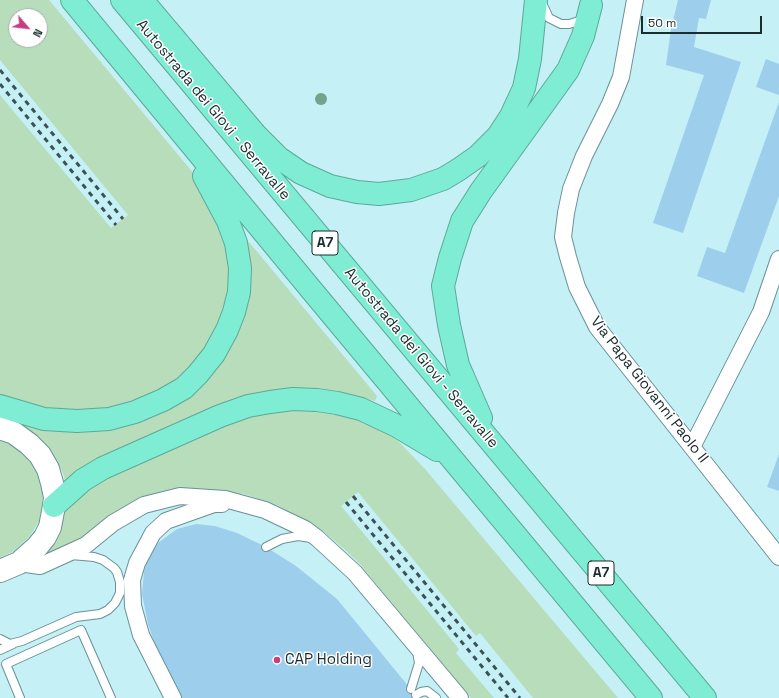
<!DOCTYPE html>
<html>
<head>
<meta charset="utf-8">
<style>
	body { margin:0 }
	#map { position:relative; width:779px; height:698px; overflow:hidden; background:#c5f0f5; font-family:"Space Grotesk",sans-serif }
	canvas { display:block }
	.north { position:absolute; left:8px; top:8px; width:40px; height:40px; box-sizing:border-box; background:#fff; border:1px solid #a4abab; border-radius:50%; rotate:118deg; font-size:11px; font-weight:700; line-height:16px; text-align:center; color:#1b2c2e }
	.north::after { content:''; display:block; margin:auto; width:14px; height:18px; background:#c43f82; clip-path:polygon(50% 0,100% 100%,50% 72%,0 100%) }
	.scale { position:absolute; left:641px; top:16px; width:121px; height:18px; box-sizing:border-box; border:2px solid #1b2c2e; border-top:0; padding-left:5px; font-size:12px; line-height:14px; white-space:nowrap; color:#1b2c2e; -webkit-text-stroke:3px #fff; paint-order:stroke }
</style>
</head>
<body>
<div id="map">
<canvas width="779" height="698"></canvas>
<div class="north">N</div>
<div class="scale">50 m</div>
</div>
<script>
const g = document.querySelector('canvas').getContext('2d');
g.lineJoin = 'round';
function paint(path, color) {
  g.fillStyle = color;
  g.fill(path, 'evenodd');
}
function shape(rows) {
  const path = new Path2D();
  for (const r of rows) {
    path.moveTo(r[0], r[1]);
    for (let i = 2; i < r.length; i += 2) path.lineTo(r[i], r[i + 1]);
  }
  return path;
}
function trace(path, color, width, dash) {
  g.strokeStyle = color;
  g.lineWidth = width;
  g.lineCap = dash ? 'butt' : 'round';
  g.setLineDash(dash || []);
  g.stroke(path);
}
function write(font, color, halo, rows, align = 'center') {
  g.font = font + ' "Space Grotesk",sans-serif';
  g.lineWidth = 3;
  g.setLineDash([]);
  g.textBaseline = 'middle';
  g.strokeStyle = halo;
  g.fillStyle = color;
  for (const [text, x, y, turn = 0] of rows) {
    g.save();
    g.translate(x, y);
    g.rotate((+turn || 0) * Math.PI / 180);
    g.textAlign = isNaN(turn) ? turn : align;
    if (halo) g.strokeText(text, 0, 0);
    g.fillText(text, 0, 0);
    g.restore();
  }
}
paint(shape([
	[0,0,49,0,190,169,208,194,219,214,233,276,217,336,172,387,107,410,53,411,0,398,0,95,111,228,128,215,0,60],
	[16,16,40,16,40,40,16,40],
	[249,242,377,396,375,401,357,397,309,393,66,486,63,473,57,462,46,448,0,414,65,429,206,375,243,244],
	[292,408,351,415,376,425,399,442,425,469,618,698,533,698,480,633,476,636,358,492,341,506,459,649,456,653,494,698,471,698,359,563,342,547,323,531,302,518,275,504,244,494,204,490,178,491,84,540,39,559,64,510,101,479,232,420],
	[0,440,10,444,22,452,33,465,38,474,42,488,43,503,39,521,30,536,14,551,0,558]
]), '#b8ddba');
paint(shape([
	[678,0,711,0,706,19,699,18,694,47,741,62,683,233,653,223,704,75,666,65,671,29],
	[766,59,779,64,779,95,756,87],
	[779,102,779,196,744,293,697,276,707,247,725,253],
	[779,454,779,491,767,487],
	[196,524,215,526,237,533,266,547,296,566,337,599,418,698,181,698,159,656,148,624,142,594,144,571,149,556,158,543,177,529]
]), '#9dcfed');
const lane = shape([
	[542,3,549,18,561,24,569,24,579,21,582,16],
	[266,547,282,539,298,536,311,538],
	[0,639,10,644,22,641,76,617,100,614,108,610,115,603,120,593,120,582,117,572,114,568,103,560,94,557,71,555],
	[0,650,13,644],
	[411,689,419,663,417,651],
	[416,695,421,692,427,691,436,698],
	[20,698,6,664,81,630,111,698]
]);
const street = shape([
	[635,0,621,77,610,104,584,156,571,189,566,213,563,237,568,257,577,287,597,327,779,557],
	[692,447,761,312,779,259],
	[19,563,40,566,86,545,113,523,144,505,180,496,225,499,265,510,305,529,317,538,355,573,460,698],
	[173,698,141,635,133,606,132,580,137,563,153,533,166,521,214,504,222,504]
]);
const secondary = shape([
	[0,428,14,433,29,444,40,455,48,469,52,483,55,497,54,506,50,527,45,537,37,547,19,563,0,571]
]);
const highway = shape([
	[72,0,309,287,651,698],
	[122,0,705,698],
	[142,0,256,135,279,158,301,173,330,186,357,192,379,194,411,190,443,179,458,170,478,156,498,136,511,116,524,88,530,59,536,0],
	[0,406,44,419,77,421,109,419,135,412,163,400,184,388,198,374,214,354,227,330,234,312,239,292,240,268,236,243,228,221,204,176],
	[481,418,458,365,449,325,443,286,450,258,462,221,481,191,568,70,583,36,591,5],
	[54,506,83,480,103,468,220,416,248,406,270,402,293,399,317,400,337,403,361,409,397,426,437,450]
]);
trace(lane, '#699196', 10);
trace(street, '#699196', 18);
trace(secondary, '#699196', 24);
trace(highway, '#5ca999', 24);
trace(lane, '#fff', 8);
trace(street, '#fff', 16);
trace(secondary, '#fff', 22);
trace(highway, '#7fedd3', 22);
trace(shape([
	[0,70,123,219],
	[0,84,116,225],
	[353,496,520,698],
	[346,502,508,698]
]), '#3b5154', 3, [5, 5]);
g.fillStyle = '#72a48b';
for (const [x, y] of [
	[321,99]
]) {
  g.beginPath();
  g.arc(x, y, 6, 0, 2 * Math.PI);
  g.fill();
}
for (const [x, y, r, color] of [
	[277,660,4,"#c43f82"]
]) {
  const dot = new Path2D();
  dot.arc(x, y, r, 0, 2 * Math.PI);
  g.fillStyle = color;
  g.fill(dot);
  trace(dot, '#fff', 1.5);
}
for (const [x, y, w] of [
	[325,243,26],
	[601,573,26]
]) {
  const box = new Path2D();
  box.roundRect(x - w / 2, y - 12, w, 24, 3);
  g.fillStyle = '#fff';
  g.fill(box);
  trace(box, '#1b2c2e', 1);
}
write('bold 14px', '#1b2c2e', null, [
	["A7",325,243],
	["A7",601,573]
]);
write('15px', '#1b2c2e', '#fff', [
	["Autostrada dei Giovi - Serravalle",213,110,50],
	["Autostrada dei Giovi - Serravalle",421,358,50],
	["Via Papa Giovanni Paolo II",649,390,52]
]);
write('15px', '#1b2c2e', '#fff', [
	["CAP Holding",285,660]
], 'left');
</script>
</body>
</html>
